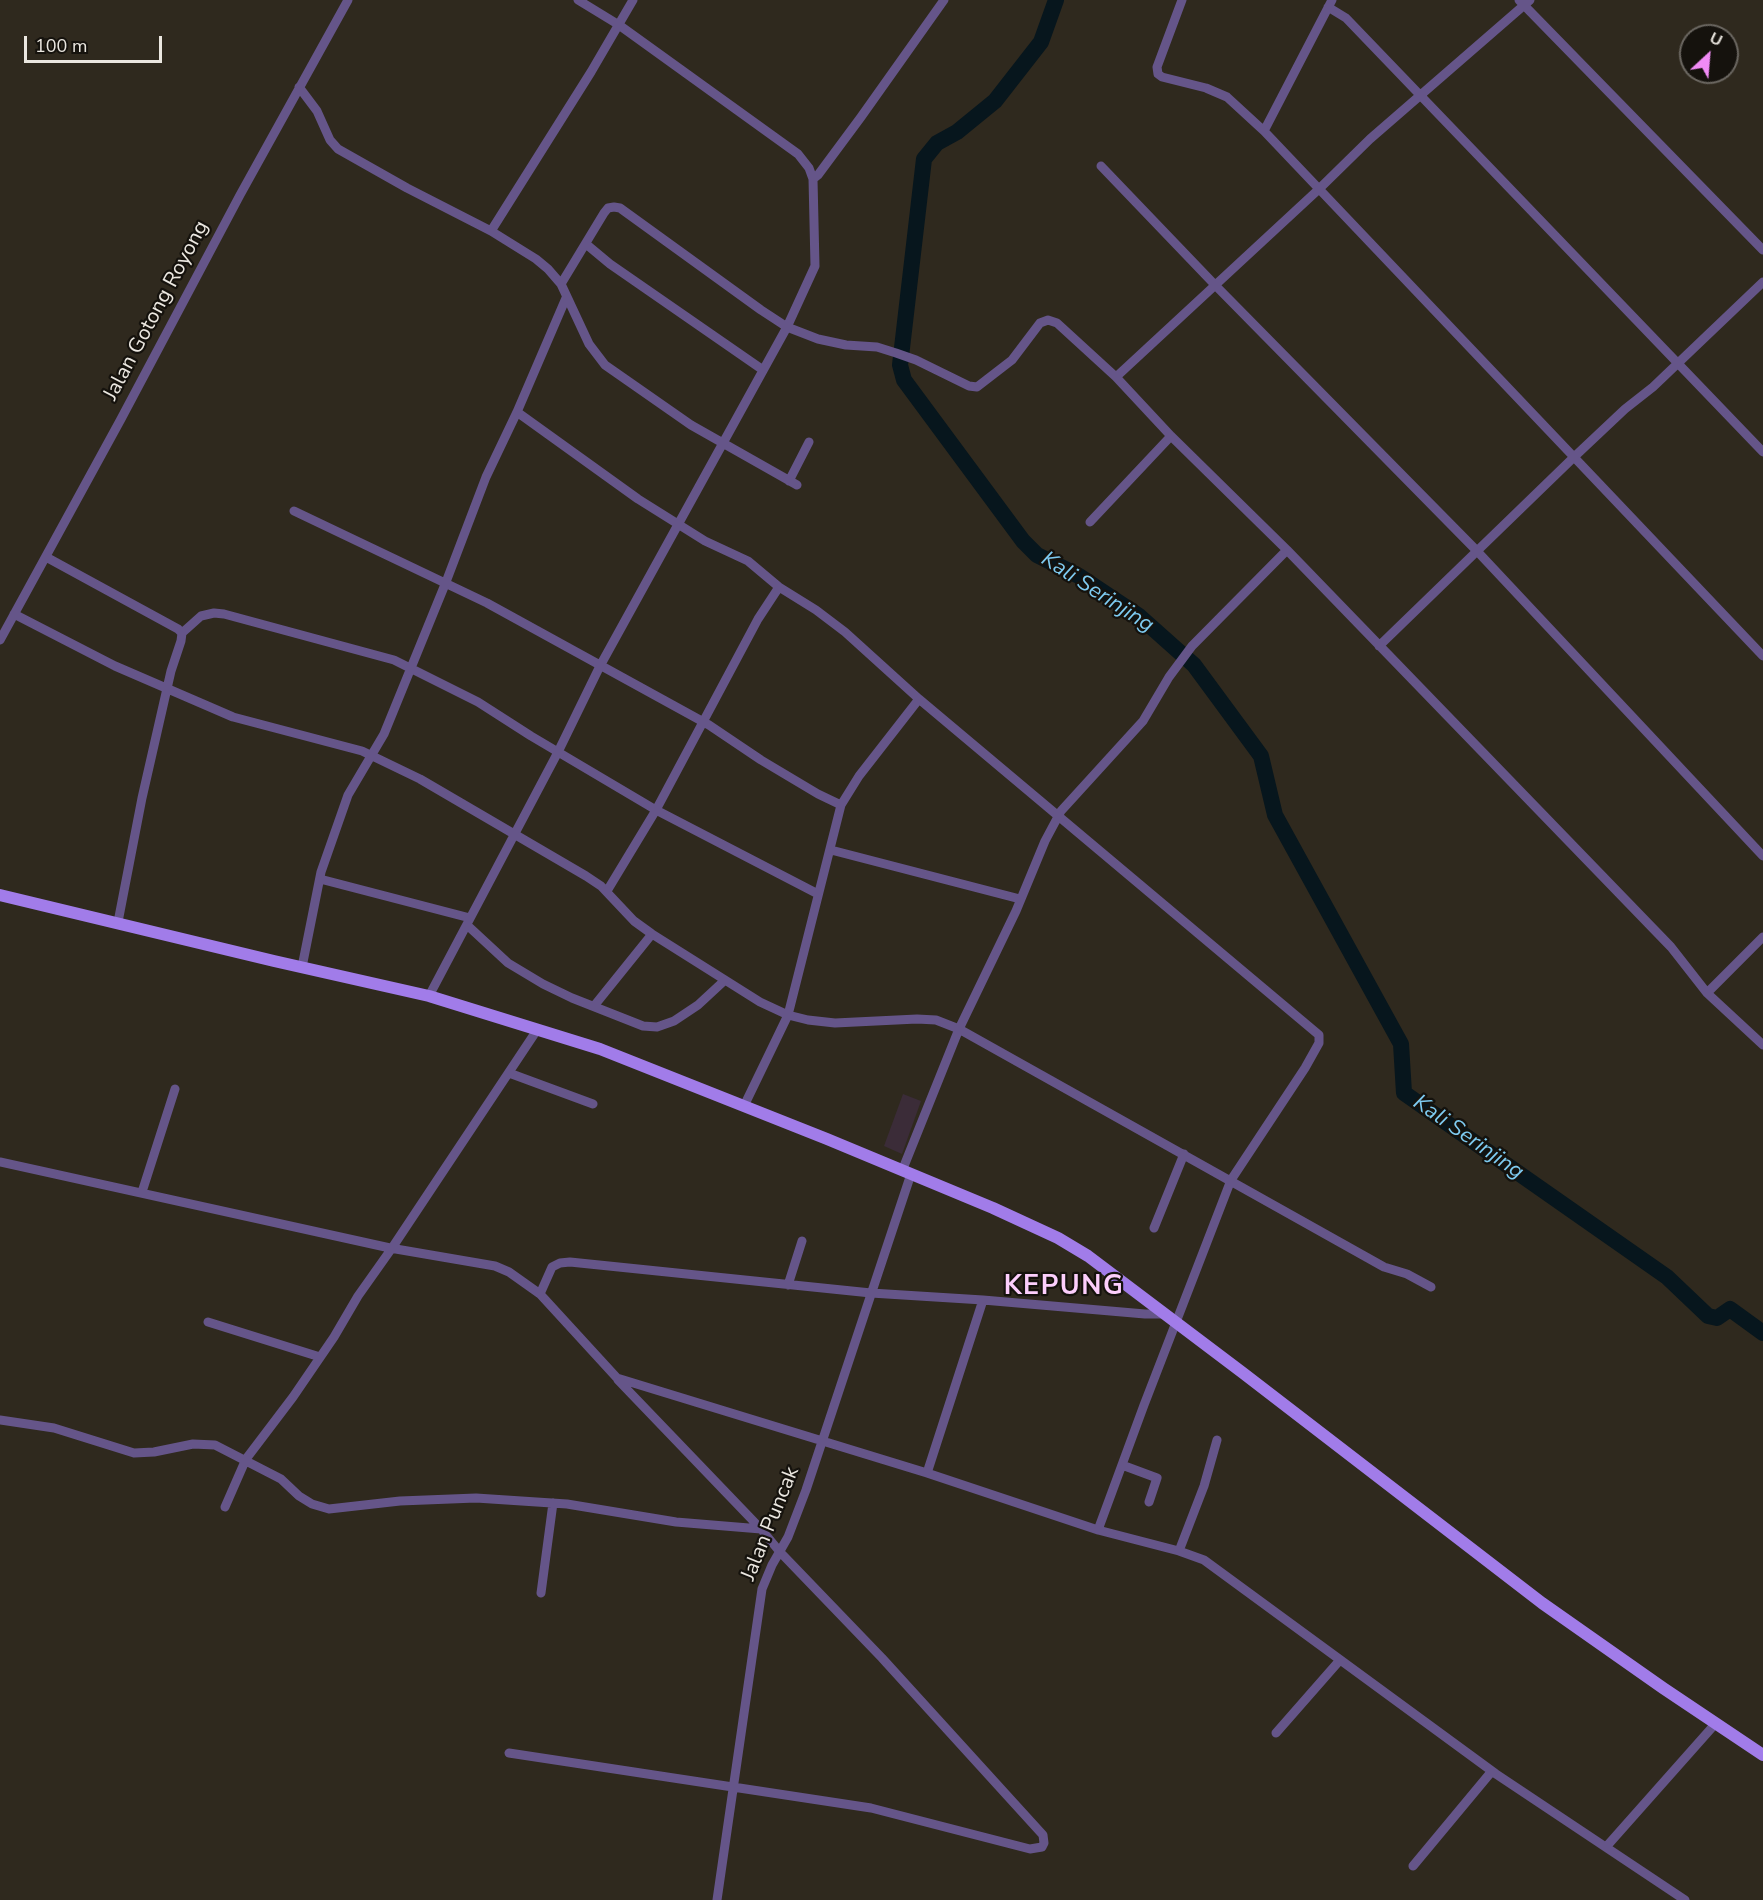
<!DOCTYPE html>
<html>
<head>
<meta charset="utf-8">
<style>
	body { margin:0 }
	#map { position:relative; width:1763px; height:1900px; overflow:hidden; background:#2f291e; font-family:"Nunito Sans",sans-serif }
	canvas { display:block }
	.north { position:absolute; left:1679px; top:24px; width:60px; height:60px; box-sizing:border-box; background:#15120d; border:2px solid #6b6761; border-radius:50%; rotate:26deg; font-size:16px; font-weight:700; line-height:24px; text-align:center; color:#ebe7e0 }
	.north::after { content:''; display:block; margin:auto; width:21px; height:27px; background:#f08bf5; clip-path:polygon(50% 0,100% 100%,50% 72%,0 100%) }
	.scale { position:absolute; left:24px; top:36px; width:138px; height:27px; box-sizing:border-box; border:3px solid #ebe7e0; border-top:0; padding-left:8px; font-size:18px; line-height:21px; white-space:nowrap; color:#ebe7e0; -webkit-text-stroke:4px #15120d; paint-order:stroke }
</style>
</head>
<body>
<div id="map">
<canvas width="1763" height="1900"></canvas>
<div class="north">U</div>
<div class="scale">100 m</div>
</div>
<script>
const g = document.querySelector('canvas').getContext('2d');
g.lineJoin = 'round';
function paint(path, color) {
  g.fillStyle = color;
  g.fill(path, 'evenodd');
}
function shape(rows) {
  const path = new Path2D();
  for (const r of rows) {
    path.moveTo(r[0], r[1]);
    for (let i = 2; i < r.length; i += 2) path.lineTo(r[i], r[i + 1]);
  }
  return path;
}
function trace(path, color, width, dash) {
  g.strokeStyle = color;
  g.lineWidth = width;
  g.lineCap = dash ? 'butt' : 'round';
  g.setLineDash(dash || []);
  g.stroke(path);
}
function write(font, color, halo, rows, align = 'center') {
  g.font = font + ' "Nunito Sans",sans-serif';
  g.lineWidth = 4.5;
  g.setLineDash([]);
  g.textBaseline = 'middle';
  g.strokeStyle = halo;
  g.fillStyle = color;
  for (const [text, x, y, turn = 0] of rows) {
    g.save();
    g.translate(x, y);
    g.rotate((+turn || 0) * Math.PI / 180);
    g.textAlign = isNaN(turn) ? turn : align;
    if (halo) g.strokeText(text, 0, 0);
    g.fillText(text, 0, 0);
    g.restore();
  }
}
paint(shape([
	[903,1094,921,1101,902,1154,884,1146]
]), '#3b2c38');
trace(shape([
	[1056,0,1041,42,995,101,957,132,937,143,924,159,900,365,904,380,1023,541,1037,555,1079,576,1139,616,1194,665,1261,756,1275,815,1401,1044,1404,1093,1667,1277,1708,1316,1717,1318,1730,1309,1763,1333]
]), '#07161d', 16);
trace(shape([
	[1182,0,1157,67,1158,74,1162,77,1206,88,1227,97,1264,131,1763,656],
	[1519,0,1763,250],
	[1328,7,1346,18,1763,452],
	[299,87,317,111,330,140,338,149,407,188,491,231,536,259,548,269,561,284,589,344,605,365,691,425,797,485],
	[1264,131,1332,0],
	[1101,166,1216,286,1476,550,1763,856],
	[813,179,818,175,861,117,944,0],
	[491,231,591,72,633,0],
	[586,244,610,264,763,370],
	[561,284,604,213,608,208,614,207,620,208,761,310,787,327,818,339,846,345,877,347,896,353,916,360,969,386,977,387,1012,360,1040,323,1048,320,1057,323,1116,377,1171,436,1287,550,1671,947,1707,993,1763,1045],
	[1116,377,1319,189,1370,139,1530,0],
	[517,412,638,499,705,541,748,561,779,587,816,610,845,632,919,699,1319,1035,1319,1043,1305,1068,1231,1180,1144,1405,1098,1530],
	[789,481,809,442],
	[294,511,487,603,709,725,761,760,818,794,841,805],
	[1090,522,1171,436],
	[46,557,178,629,182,633,181,641,171,671,142,798,118,922],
	[14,614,115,666,233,717,362,751,420,779,586,876,601,886,634,921,652,934,760,1002,788,1015,808,1020,835,1023,917,1019,936,1020,959,1029,1384,1267,1407,1274,1431,1287],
	[182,633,201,616,214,613,224,614,394,660,478,702,531,736,656,810,818,894],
	[0,640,121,419,240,195,348,0],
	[1379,646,1573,458,1625,409,1653,387,1763,282],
	[831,850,1020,899],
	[320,879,470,918],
	[607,891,656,810,758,619,779,587],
	[467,925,508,963,543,984,572,998,643,1026,657,1027,674,1021,698,1005,725,980],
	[302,967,321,872,348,795,384,734,446,582,486,477,517,412,566,298],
	[1707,993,1763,937],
	[429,996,558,752,600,666,787,327,815,266,813,179,809,168,798,154,619,25,578,0],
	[594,1006,652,934],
	[509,1073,593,1104],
	[744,1106,788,1015,841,805,859,776,919,699],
	[0,1162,390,1248,495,1266,509,1272,540,1294,617,1378,927,1473,1098,1530,1179,1551,1204,1560,1496,1774,1685,1900],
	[902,1171,959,1029,1016,911,1045,841,1061,811,1143,721,1169,677,1192,646,1287,550],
	[142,1192,175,1089],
	[1154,1228,1184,1154],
	[788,1285,802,1241],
	[540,1294,552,1267,560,1263,570,1262,871,1293,983,1300,1145,1314,1165,1314],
	[208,1322,320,1357],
	[0,1420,54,1428,134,1453,154,1452,193,1444,215,1445,281,1479,299,1496,312,1504,329,1509,400,1501,476,1498,567,1504,676,1522,761,1529],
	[1122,1465,1157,1478,1149,1502],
	[927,1473,983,1300],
	[225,1507,246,1459,293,1397,334,1337,358,1296,392,1248,537,1030],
	[1179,1551,1204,1486,1217,1440],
	[541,1593,553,1503],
	[1276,1733,1340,1660],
	[509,1753,871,1808,1030,1849,1042,1847,1044,1843,1043,1835,882,1658,780,1552,761,1529,618,1380],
	[1606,1847,1716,1723],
	[1413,1866,1492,1771],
	[717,1900,762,1589,772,1565,788,1537,806,1490,911,1174]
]), '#655589', 9);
trace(shape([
	[0,895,274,961,429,996,600,1049,827,1139,993,1208,1058,1238,1088,1256,1243,1373,1542,1603,1663,1688,1763,1755]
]), '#a17ce9', 12);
write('21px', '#ebe7e0', '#15120d', [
	["Jalan Gotong Royong",157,311,-62],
	["Jalan Puncak",771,1524,-68]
]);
write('italic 22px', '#7ecbf1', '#15120d', [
	["Kali Serinjing",1097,593,33],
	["Kali Serinjing",1468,1138,35]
]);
g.letterSpacing = '1.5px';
write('bold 27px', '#fccefc', '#15120d', [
	["KEPUNG",1064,1287]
]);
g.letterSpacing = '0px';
</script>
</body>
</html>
